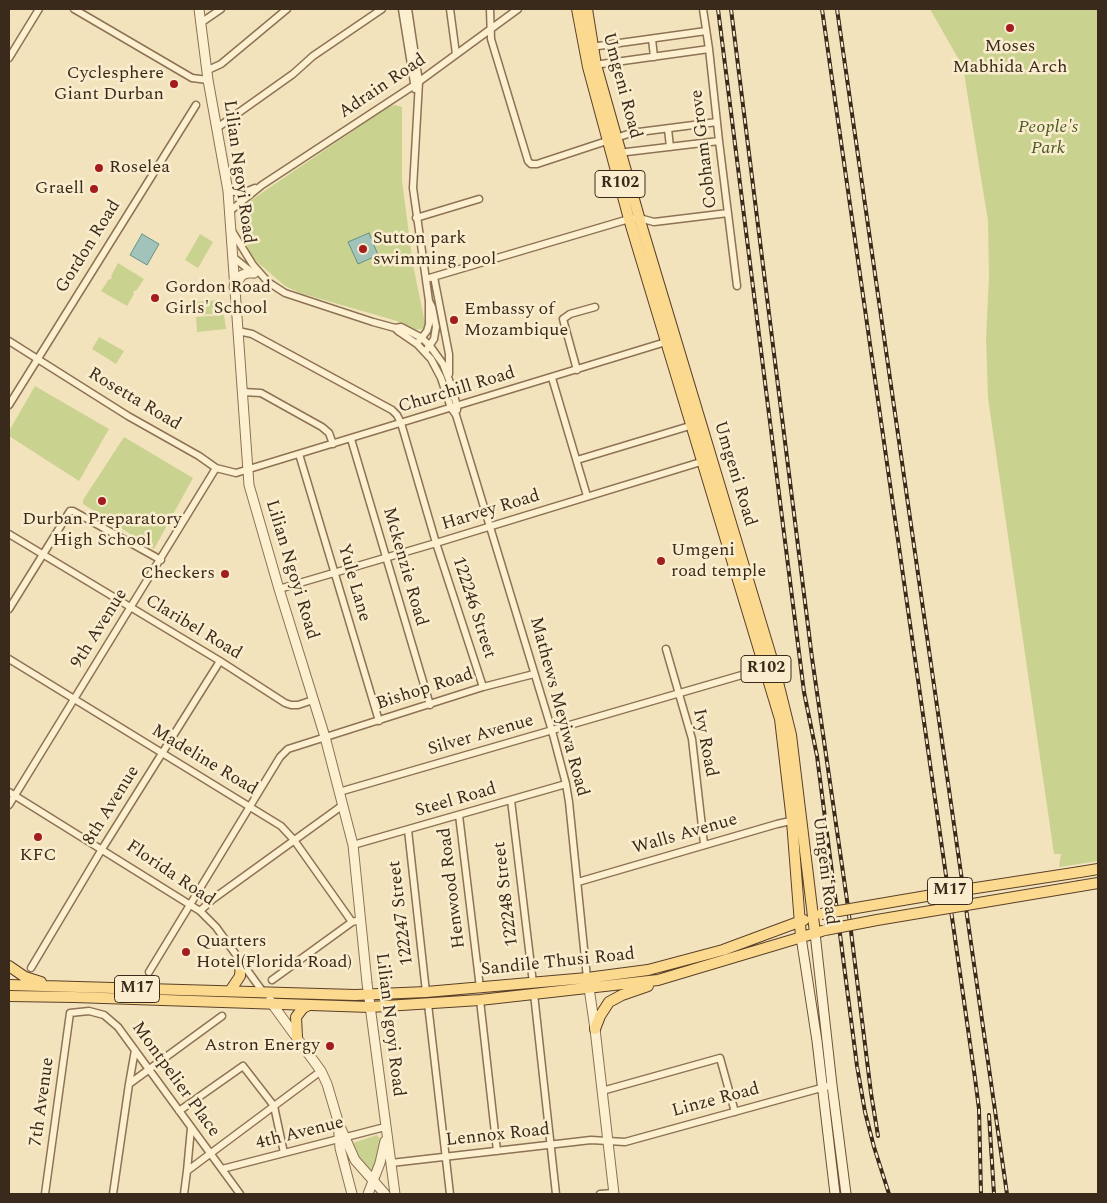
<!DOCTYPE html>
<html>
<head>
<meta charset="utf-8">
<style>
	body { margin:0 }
	#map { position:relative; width:1107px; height:1203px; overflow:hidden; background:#f3e3bd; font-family:Spectral,serif }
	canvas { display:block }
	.frame { position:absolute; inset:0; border:10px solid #3a2a1b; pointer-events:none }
</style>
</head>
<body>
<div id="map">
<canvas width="1107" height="1203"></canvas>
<div class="frame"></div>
</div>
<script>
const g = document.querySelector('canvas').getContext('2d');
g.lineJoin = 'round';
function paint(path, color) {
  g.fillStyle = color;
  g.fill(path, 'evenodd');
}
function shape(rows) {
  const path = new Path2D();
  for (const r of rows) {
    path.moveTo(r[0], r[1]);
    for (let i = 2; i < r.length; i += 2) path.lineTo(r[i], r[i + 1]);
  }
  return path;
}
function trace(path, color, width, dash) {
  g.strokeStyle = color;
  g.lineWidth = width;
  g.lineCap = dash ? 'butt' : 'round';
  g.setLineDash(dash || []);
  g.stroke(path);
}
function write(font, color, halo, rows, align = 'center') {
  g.font = font + ' Spectral,serif';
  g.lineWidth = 5;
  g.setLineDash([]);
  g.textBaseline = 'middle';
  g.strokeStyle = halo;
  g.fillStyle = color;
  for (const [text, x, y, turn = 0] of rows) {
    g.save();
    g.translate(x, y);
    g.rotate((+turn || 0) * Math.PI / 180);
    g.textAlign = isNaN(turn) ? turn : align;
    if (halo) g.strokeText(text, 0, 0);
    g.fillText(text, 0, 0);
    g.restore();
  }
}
paint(shape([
	[930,9,1098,9,1098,861,1059,867,1061,854,1054,854,988,398,986,339,989,276,988,221,963,67],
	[395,105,402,107,402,180,413,265,425,323,423,329,413,330,397,321,300,293,285,286,256,261,248,250,241,212,244,205,388,107],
	[200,234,213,242,198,268,185,260],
	[118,263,144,279,136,291,135,290,133,293,134,294,127,306,101,291,109,279,110,280,112,277,111,276],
	[221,300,223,313,197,315,195,302],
	[224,315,226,329,197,332,196,317],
	[99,337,124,351,116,364,92,349],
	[35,386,109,429,79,481,9,436,9,431],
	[124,437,193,478,154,549,83,504,83,500],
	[377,1135,380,1139,379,1149,373,1174,358,1158,353,1143]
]), '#cad290');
const water = shape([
	[369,233,378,255,358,264,348,242,369,233],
	[142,234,159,244,147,265,130,255,142,234]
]);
paint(water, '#a1c3ba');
trace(water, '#679288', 1);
const minor = shape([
	[74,9,192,78,208,80],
	[402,9,415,89],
	[408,9,419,82,413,188,429,301,432,307,436,327,434,339,425,352],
	[450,9,456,54],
	[490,9,491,39,528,161,531,164,537,164,631,133,717,122],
	[703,9,709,49,719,141,737,286],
	[202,22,221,9],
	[652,39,654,57],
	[591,47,706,31],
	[9,58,39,9],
	[594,65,709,49],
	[208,70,221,64,287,9],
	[217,128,293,74,313,56,382,9],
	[668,129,670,147],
	[618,153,719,141],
	[228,191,243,193,255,188],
	[230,211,262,185,413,86,518,9],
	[416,218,479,199],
	[232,231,253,265,268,282,285,293,373,322,395,328,401,327,422,338,430,346,443,364,451,385,457,406,457,410],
	[233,257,254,274],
	[434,277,449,354,449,374],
	[426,279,629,219,639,218,654,222,728,213],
	[395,328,398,331,417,344,431,359,441,378,451,408,456,415,552,731,566,784,569,802,587,978],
	[238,331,252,334,392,410,397,415,401,423,436,543,483,687],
	[9,341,128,416,199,456,216,468,236,473,669,341],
	[419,341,427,331,429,324,429,301],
	[577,370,563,319,570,314,595,307],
	[552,378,587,496],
	[242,392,261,393,322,427,329,433,333,444],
	[9,405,196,105],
	[351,439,430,705],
	[299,454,379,721],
	[577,460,693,425],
	[9,534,220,661,285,703,291,705,298,705,313,700],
	[279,589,436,543,704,461],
	[9,609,70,511,73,511,161,560],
	[666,649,692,739,704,844],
	[9,659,281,826,294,840,352,922],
	[9,792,200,911,216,927,263,992],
	[339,792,766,668],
	[511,800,533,983],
	[9,805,216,468],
	[459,815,480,988],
	[408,830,426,992],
	[353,845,566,784],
	[578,882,777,824,795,820],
	[200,911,213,899,343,805],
	[31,968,102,849,220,661],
	[149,972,280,757,288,749,483,687,534,674],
	[272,980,352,922,356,921],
	[534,994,556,1194],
	[480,1000,497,1151],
	[428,1004,450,1194],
	[129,1084,135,1050],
	[602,1091,720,1058,735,1112],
	[179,1111,243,1066,274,1106,284,1153],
	[391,1163,591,1140,625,1142,832,1085],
	[222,1169,385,1127],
	[187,1171,191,1128],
	[45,1194,70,1013,89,1011,104,1015,118,1027,240,1194],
	[113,1194,129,1084,222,1016],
	[184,1194,187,1171,321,1071],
	[600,1194,614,1193]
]);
const tertiary = shape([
	[199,9,208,80,228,191,249,485,279,589,325,737,353,845,367,983,395,1194],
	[234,287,242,275,248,273,254,273],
	[588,981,595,1029,614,1194],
	[270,1001,321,1071,327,1084,338,1121,340,1148,352,1194],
	[339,1124,355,1160,385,1194],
	[368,1194,380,1163,385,1141]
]);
const secondary = shape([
	[815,933,832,1085,846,1194],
	[801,937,817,1041,835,1194]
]);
const primary = shape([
	[577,9,588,67,629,219,780,719,792,821,801,937],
	[587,9,596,65,641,224,774,666,791,735,815,933],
	[1080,872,1098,869],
	[1080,886,1098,883],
	[9,966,25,977,41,982],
	[9,985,355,995,426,992,587,978,648,970,723,950,804,920],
	[230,991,240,976,241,962],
	[9,996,74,997,370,1007,480,1000,658,980,822,931],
	[595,1029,600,1016,609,1002,622,995,648,986],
	[297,1037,296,1017,303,1008,309,1005]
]);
trace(minor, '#8d7254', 9);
trace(tertiary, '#8d7254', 11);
trace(secondary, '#6e5337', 11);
trace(primary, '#5a4029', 12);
trace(minor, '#fdf0d1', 6);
trace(tertiary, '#fdf0d1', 9);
trace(secondary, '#fdf0d1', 9);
trace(primary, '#fbda90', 10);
const rail = shape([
	[718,9,804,692,817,756,857,1066,865,1112,874,1147,889,1194],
	[731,9,812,658,848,907,871,1093,878,1136],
	[822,9,975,1078,979,1109,981,1194],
	[837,9,1007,1194],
	[989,1115,994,1194]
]);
trace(rail, '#3a2a1b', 4);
trace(rail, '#f9edce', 2, [5.5]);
const primaryBridge = shape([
	[821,914,950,892,1080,872],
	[825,930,877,920,1080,886]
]);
trace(primaryBridge, '#5a4029', 12, []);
trace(primaryBridge, '#fbda90', 10);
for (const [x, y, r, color] of [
	[1010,28,5,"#a31d1e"],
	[174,84,5,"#a31d1e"],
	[99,168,5,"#a31d1e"],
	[94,189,5,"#a31d1e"],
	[363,249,5,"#a31d1e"],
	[155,298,5,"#a31d1e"],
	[454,320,5,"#a31d1e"],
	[102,501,5,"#a31d1e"],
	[661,561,5,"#a31d1e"],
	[225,574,5,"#a31d1e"],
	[38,837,5,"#a31d1e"],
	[186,952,5,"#a31d1e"],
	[330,1046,5,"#a31d1e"]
]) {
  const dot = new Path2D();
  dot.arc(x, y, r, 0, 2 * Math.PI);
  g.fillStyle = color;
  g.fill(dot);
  trace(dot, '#f9edce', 2);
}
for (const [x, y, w] of [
	[620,184,50],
	[766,669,50],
	[950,891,45],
	[137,989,45]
]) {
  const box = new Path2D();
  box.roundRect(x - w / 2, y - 13.5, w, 27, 4);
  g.fillStyle = '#f9edce';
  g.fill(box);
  trace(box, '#3a2a1b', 1);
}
write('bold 16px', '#3a2a1b', null, [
	["R102",620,184],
	["R102",766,669],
	["M17",950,891],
	["M17",137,989]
]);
write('18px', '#3a2a1b', '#f9edce', [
	["Moses",1010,47,"center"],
	["Mabhida Arch",1010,68,"center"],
	["Cyclesphere",164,74,"right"],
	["Giant Durban",164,95,"right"],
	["Roselea",109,168],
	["Graell",84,189,"right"],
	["Sutton park",373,239],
	["swimming pool",373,260],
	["Gordon Road",165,288],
	["Girls' School",165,309],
	["Embassy of",464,310],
	["Mozambique",464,331],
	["Durban Preparatory",102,520,"center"],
	["High School",102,541,"center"],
	["Umgeni",671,551],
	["road temple",671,572],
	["Checkers",215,574,"right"],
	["KFC",38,856,"center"],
	["Quarters",196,942],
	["Hotel(Florida Road)",196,963],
	["Astron Energy",320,1046,"right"]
], 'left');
write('18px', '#3a2a1b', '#f9edce', [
	["Umgeni Road",621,86,75],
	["Adrain Road",383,87,-34],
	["Cobham Grove",705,149,-97],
	["Lilian Ngoyi Road",238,172,82],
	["Gordon Road",89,247,-58],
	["Churchill Road",457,391,-17],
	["Rosetta Road",134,400,31],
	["Umgeni Road",734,474,73],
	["Harvey Road",491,511,-17],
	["Mckenzie Road",404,567,74],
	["Lilian Ngoyi Road",291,570,73],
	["Yule Lane",353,583,74],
	["122246 Street",473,608,72],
	["Claribel Road",193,628,31],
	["9th Avenue",100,629,-58],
	["Bishop Road",425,690,-18],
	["Mathews Meyiwa Road",558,707,75],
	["Silver Avenue",481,736,-16],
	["Ivy Road",704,743,79],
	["Madeline Road",204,761,31],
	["Steel Road",456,801,-16],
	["8th Avenue",112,806,-58],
	["Walls Avenue",685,835,-16],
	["Umgeni Road",824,871,83],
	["Florida Road",170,874,34],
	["Henwood Road",453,888,-97],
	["122248 Street",507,894,-97],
	["122247 Street",402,913,-97],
	["Sandile Thusi Road",558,963,-6],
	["Lilian Ngoyi Road",389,1025,83],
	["Montpelier Place",175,1080,54],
	["Linze Road",716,1101,-15],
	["7th Avenue",43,1102,-82],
	["4th Avenue",300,1134,-14],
	["Lennox Road",498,1136,-6]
]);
write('italic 18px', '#4a591f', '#f9edce', [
	["People's",1048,128],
	["Park",1048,149]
]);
</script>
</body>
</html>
